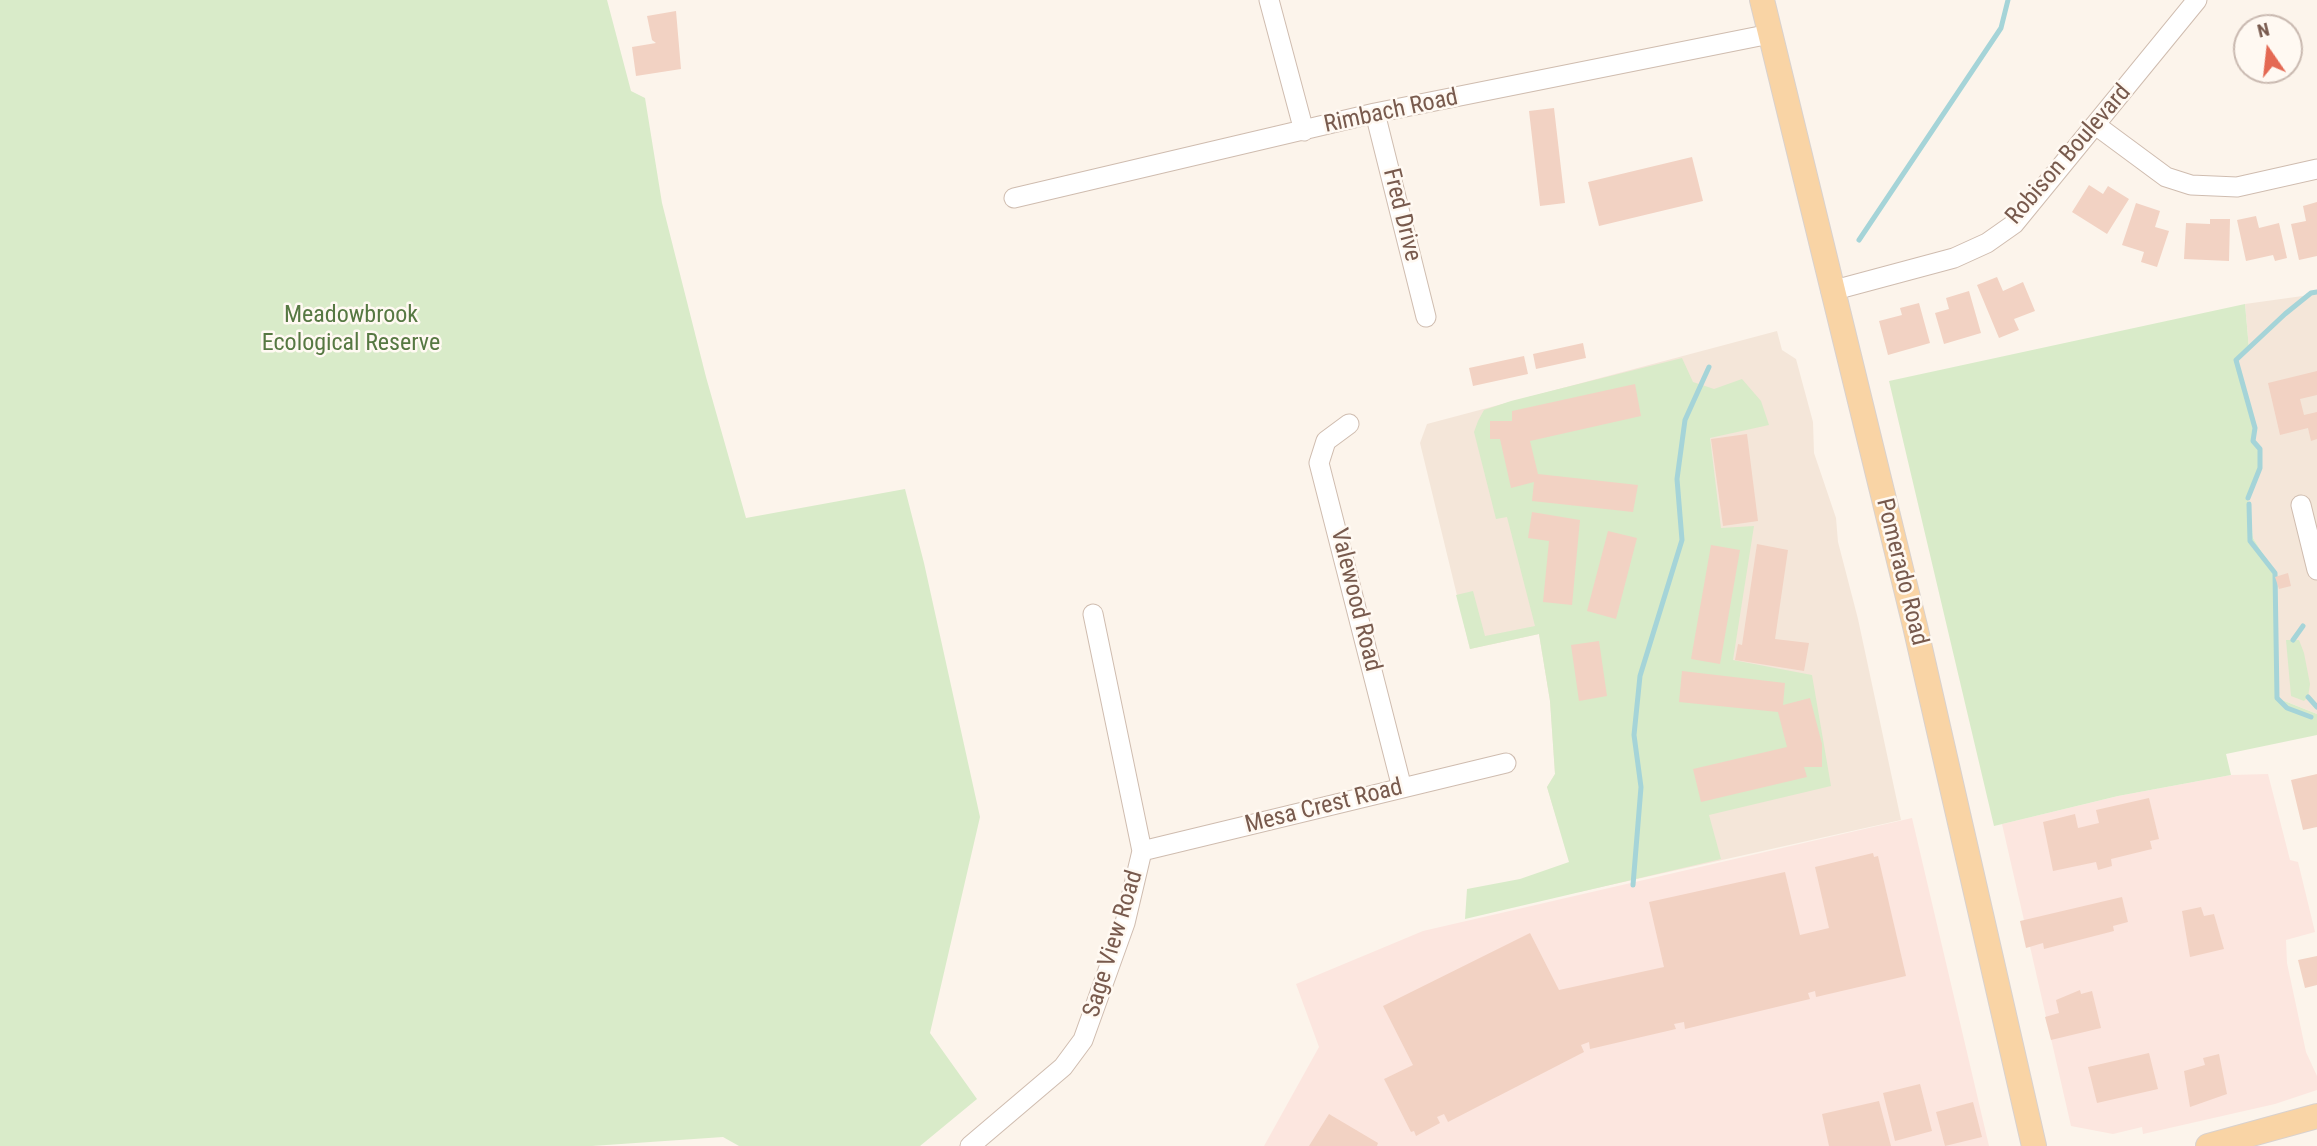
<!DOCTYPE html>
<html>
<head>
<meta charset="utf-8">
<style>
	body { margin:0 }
	#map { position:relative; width:2317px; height:1146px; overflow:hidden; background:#fcf4eb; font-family:"Roboto Condensed",sans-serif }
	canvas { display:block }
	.north { position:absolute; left:2233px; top:14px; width:70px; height:70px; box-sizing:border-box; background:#fff9f2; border:2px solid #c9b9b0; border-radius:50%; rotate:346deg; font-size:19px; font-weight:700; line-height:28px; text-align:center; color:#785a4d }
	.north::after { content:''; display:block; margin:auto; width:24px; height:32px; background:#e46953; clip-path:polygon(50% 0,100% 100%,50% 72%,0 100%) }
</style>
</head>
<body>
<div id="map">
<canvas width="2317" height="1146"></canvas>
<div class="north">N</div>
</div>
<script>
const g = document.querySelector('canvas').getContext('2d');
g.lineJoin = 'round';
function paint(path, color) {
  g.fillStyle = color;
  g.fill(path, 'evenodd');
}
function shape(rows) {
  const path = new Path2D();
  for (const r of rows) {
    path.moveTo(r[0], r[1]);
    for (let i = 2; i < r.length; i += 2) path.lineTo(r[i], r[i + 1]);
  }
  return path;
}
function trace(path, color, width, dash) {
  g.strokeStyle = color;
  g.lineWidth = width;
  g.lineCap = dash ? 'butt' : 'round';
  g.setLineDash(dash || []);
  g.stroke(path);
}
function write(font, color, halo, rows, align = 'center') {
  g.font = font + ' "Roboto Condensed",sans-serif';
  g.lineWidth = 5;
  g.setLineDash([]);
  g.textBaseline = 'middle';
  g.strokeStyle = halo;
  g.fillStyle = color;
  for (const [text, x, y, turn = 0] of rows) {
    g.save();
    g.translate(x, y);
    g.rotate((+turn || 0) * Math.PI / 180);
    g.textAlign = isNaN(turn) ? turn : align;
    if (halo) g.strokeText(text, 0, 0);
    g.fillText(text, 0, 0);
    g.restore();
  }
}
paint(shape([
	[2317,294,2317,714,2277,698,2275,573,2253,538,2248,498,2260,468,2236,360,2249,349,2245,304],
	[1777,331,1782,350,1796,359,1813,422,1814,453,1836,518,1838,542,1858,619,1901,820,1579,892,1547,787,1555,774,1550,701,1539,634,1470,649,1420,443,1427,424]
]), '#f4e6d9');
paint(shape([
	[2268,774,2290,860,2298,862,2315,932,2286,940,2287,963,2306,1052,2317,1076,2317,1090,2275,1104,2143,1134,2142,1127,2113,1134,2071,1126,2002,824,2118,796,2231,775],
	[1912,818,1989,1146,1264,1146,1319,1047,1296,984,1423,931]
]), '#fce6df');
paint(shape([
	[0,0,607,0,631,91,645,98,662,203,706,377,746,518,905,489,924,563,980,817,930,1033,977,1099,920,1146,739,1146,723,1137,592,1146,0,1146],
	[2245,304,2249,349,2236,360,2255,428,2253,441,2260,449,2260,468,2248,498,2253,538,2275,573,2277,698,2317,714,2317,735,2226,754,2231,775,2118,796,1994,826,1889,381],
	[1682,358,1693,382,1714,389,1742,379,1761,401,1769,425,1710,438,1721,528,1754,526,1733,660,1812,675,1831,786,1709,815,1721,859,1465,919,1467,889,1520,879,1569,862,1547,787,1555,774,1550,701,1539,634,1470,649,1456,595,1473,591,1485,636,1535,626,1507,517,1496,519,1474,432,1478,421,1484,410,1511,401],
	[2286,640,2299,640,2304,653,2310,684,2308,697,2304,701,2291,696]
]), '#d9ebc9');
trace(shape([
	[1859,240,2001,28,2008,0],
	[2248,498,2260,468,2260,449,2253,441,2255,428,2236,360,2285,314,2311,293,2317,292],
	[2249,504,2250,541,2275,573,2277,698,2287,708,2311,717],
	[2293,640,2303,626],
	[2308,697,2317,707],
	[1633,885,1641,787,1634,735,1640,676,1682,540,1677,479,1685,420,1709,367]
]), '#a5d4d8', 5);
paint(shape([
	[676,11,681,69,636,76,632,47,656,43,652,40,647,16],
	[1554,108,1565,203,1540,206,1529,111],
	[1692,157,1703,201,1599,226,1588,182],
	[2089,185,2103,194,2108,186,2129,199,2107,234,2072,212],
	[2317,202,2317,256,2299,260,2291,224,2306,221,2303,206],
	[2136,203,2160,211,2155,227,2169,231,2157,267,2141,262,2144,252,2122,245],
	[2256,216,2259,228,2279,223,2287,258,2275,261,2273,255,2246,261,2237,220],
	[2210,219,2230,219,2229,261,2184,259,2186,223,2210,224],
	[1997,277,2003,291,2023,282,2035,311,2014,319,2019,330,1999,338,1977,285],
	[1969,291,1981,333,1944,344,1935,313,1949,309,1946,298],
	[1919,303,1930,343,1888,355,1879,321,1902,315,1900,308],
	[1583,343,1586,358,1536,369,1533,354],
	[1524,356,1528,374,1473,386,1469,368],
	[2317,371,2317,395,2300,399,2304,415,2317,412,2317,439,2311,441,2308,428,2280,435,2268,383],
	[1635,384,1641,416,1530,441,1538,474,1638,485,1633,512,1532,501,1534,482,1511,488,1500,439,1490,439,1490,421,1512,421,1512,411],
	[1747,434,1758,521,1723,526,1711,439],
	[1532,512,1580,520,1572,605,1543,602,1549,541,1528,538],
	[1608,531,1637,538,1616,619,1587,611],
	[1757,544,1788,550,1775,639,1809,643,1804,671,1735,660,1738,644,1742,645],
	[1711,545,1740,550,1720,664,1691,659],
	[2288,573,2291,586,2279,589,2275,577],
	[1599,641,1607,696,1579,701,1571,645],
	[1682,671,1785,683,1783,705,1810,698,1822,744,1822,767,1804,767,1807,777,1701,802,1693,769,1787,747,1778,712,1679,702],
	[2317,774,2317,827,2303,830,2291,780],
	[2149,798,2159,839,2150,841,2152,849,2111,859,2112,866,2098,870,2096,862,2053,871,2043,822,2075,814,2078,828,2099,823,2096,810],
	[1873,853,1874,857,1878,856,1906,976,1816,997,1815,991,1808,993,1810,999,1685,1029,1684,1022,1674,1024,1676,1029,1590,1049,1589,1042,1581,1045,1584,1052,1448,1122,1444,1114,1437,1117,1440,1123,1416,1136,1414,1131,1411,1132,1384,1079,1413,1065,1383,1006,1530,933,1559,990,1664,967,1649,902,1785,872,1800,935,1829,928,1815,867],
	[2122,897,2128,922,2113,926,2114,931,2044,949,2043,943,2026,948,2020,921],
	[2201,907,2204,916,2214,914,2224,949,2190,957,2182,911],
	[2317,956,2317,985,2305,988,2298,960],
	[2080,990,2081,994,2092,991,2101,1028,2051,1040,2045,1017,2059,1013,2056,1000],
	[2149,1053,2158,1089,2097,1103,2088,1067],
	[2219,1054,2227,1094,2190,1107,2184,1071,2205,1065,2203,1058],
	[1920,1084,1932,1131,1895,1141,1883,1093],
	[1879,1101,1891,1146,1829,1146,1822,1114],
	[1973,1102,1982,1137,1945,1146,1936,1112],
	[1329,1114,1378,1143,1377,1146,1309,1146]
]), '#f2d2c3');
const minor = shape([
	[1269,0,1304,131],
	[1375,113,1426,317],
	[2097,126,2166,177,2191,185,2237,187,2317,169],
	[1014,198,1375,113,1770,34],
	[1831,291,1954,258,1987,243,2014,224,2197,0],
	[1349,424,1326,441,1319,463,1402,788],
	[2301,505,2317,570],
	[1142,851,1506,763],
	[970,1146,1063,1067,1083,1040,1125,923,1142,851,1093,614]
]);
const major = shape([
	[1762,0,1915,626,2034,1146],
	[2208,1146,2317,1116]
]);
trace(minor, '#cfbcaf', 21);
trace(major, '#d9d1cd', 26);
trace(minor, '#fff', 19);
trace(major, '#f9d4a5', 24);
write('24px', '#785a4d', '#fff9f2', [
	["Rimbach Road",1391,112,-12],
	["Robison Boulevard",2069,155,-49],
	["Fred Drive",1401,215,76],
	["Pomerado Road",1901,572,76],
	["Valewood Road",1355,600,76],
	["Mesa Crest Road",1324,807,-14],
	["Sage View Road",1114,944,-73]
]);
write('24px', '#567842', '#fff9f2', [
	["Meadowbrook",351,316],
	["Ecological Reserve",351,344]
]);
</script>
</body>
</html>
